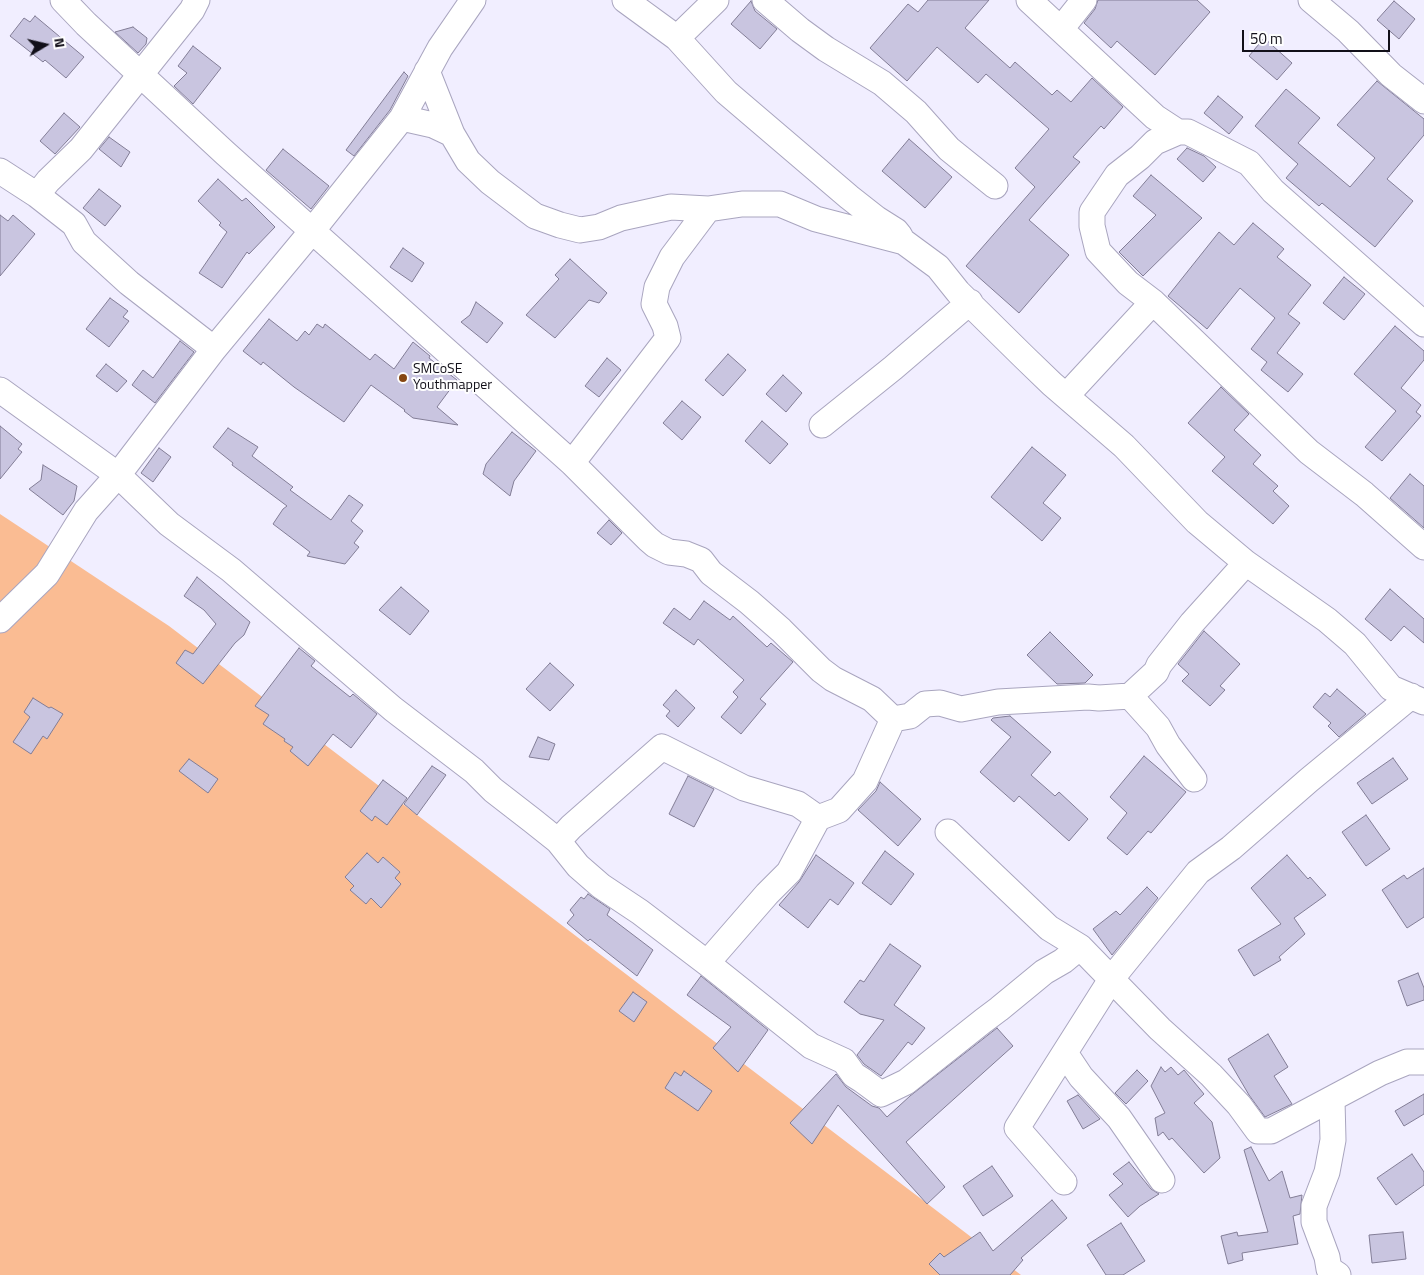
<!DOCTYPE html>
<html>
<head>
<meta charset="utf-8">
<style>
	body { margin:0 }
	#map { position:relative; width:1424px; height:1275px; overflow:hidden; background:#f1eeff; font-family:"Titillium Web",sans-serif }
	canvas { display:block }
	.north { position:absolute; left:20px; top:20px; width:50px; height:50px; -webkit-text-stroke:4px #fefefe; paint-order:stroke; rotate:81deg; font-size:14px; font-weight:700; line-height:20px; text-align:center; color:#121019 }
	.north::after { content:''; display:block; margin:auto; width:18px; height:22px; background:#121019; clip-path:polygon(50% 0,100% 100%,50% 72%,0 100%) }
	.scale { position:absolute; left:1242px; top:30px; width:148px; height:22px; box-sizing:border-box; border:2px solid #121019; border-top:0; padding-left:6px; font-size:15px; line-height:18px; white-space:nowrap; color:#121019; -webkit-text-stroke:4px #fefefe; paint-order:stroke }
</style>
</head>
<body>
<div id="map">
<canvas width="1424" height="1275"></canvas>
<div class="north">N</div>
<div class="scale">50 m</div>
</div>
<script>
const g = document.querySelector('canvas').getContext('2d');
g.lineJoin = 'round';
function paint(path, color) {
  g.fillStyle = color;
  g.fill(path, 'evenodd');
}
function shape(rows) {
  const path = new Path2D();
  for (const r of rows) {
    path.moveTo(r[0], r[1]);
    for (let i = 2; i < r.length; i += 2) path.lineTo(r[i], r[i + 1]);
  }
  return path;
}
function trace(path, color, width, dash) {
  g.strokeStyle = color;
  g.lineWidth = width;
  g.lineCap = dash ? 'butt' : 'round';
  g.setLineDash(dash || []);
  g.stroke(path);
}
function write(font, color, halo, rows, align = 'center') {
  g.font = font + ' "Titillium Web",sans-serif';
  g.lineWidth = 4;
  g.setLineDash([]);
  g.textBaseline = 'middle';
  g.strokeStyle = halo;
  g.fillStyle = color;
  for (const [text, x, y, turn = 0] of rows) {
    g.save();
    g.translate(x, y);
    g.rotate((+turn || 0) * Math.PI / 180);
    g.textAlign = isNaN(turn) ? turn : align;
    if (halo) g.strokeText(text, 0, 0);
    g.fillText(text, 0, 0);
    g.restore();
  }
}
paint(shape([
	[0,514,169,626,1021,1275,0,1275]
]), '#fabc93');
const building = shape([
	[928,0,989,0,965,28,1010,68,1015,62,1052,95,1057,90,1071,102,1092,78,1123,107,1104,129,1101,126,1073,157,1080,162,1029,220,1069,255,1019,313,966,266,1035,187,1015,168,1049,129,986,74,978,83,937,47,907,81,870,48,908,4,918,12,928,0],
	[1098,0,1197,0,1210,12,1155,75,1117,41,1111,48,1084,23,1095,9,1098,0],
	[751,1,755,11,777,29,760,49,731,24,751,1],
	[1394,1,1415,19,1399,39,1377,20,1394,1],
	[35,16,84,57,66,78,45,60,43,62,10,36,24,18,30,22,35,16],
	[133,27,147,38,146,44,138,53,115,32,133,27],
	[1264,38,1292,63,1277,80,1249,56,1264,38],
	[193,46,221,68,193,104,174,86,187,73,178,66,193,46],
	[404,72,408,76,390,110,354,156,346,150,404,72],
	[1377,81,1424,119,1424,135,1387,179,1413,201,1375,247,1322,203,1319,206,1286,178,1298,164,1255,126,1286,89,1320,118,1298,143,1350,187,1375,158,1337,125,1377,81],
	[1218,96,1243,117,1229,134,1204,113,1218,96],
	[64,113,80,127,55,154,40,141,64,113],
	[109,137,130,152,121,167,99,149,109,137],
	[909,139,952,177,925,208,882,171,909,139],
	[1187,148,1204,156,1216,167,1203,182,1177,159,1187,148],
	[283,149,329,186,311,209,266,170,283,149],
	[1151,175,1202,218,1143,276,1119,252,1156,215,1133,196,1151,175],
	[218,179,242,201,246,198,275,227,249,254,247,252,222,288,199,273,227,232,219,225,221,223,198,201,218,179],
	[99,189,121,206,105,226,83,208,99,189],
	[0,215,8,221,13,215,35,234,0,276,0,215],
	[1253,223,1284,249,1277,257,1311,285,1288,314,1300,323,1277,353,1303,374,1288,392,1261,370,1267,362,1251,349,1275,318,1240,288,1207,329,1168,296,1219,232,1234,245,1253,223],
	[403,248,424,263,412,282,390,267,403,248],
	[570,259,607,293,599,303,589,300,555,338,526,315,559,279,555,275,570,259],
	[1344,277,1365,294,1344,320,1323,303,1344,277],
	[110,298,128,311,123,317,129,321,109,347,86,329,110,298],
	[476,302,503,323,487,343,461,322,470,315,476,302],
	[269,319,297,341,305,331,309,335,317,324,323,328,325,324,370,360,375,354,394,369,413,342,430,356,429,358,457,380,437,407,458,425,413,418,404,411,405,410,371,385,344,422,294,387,263,362,261,365,243,351,269,319],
	[1395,326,1424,351,1424,360,1401,388,1421,405,1416,412,1421,416,1382,461,1365,447,1396,411,1354,374,1395,326],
	[180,341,194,352,155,403,132,385,143,370,153,378,180,341],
	[728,354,746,370,723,396,705,380,728,354],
	[607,358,621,370,599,397,585,386,607,358],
	[106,364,127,381,117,392,96,376,106,364],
	[783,375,802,393,786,412,766,394,783,375],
	[1221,387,1249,414,1234,430,1261,455,1253,464,1278,486,1273,491,1289,506,1273,524,1212,471,1225,457,1188,423,1221,387],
	[682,401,701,417,682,440,663,423,682,401],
	[762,421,788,444,770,464,745,441,762,421],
	[0,426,22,444,18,449,22,452,0,479,0,426],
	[228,428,258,447,252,456,293,487,290,490,331,520,349,495,363,505,351,521,363,531,354,543,359,547,345,564,307,556,310,552,273,524,283,509,287,506,232,465,233,463,213,447,228,428],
	[512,432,536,451,514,481,510,496,483,474,486,464,512,432],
	[1032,447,1066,475,1043,503,1061,518,1042,541,991,497,1032,447],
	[159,448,171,457,153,482,141,473,159,448],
	[43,465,77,486,74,501,63,515,29,489,41,480,43,465],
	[1410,474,1424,486,1424,528,1390,498,1410,474],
	[609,520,622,533,611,545,597,533,609,520],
	[197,577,250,622,244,635,235,643,203,684,176,663,185,650,193,654,216,624,204,610,184,596,197,577],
	[401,587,429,611,410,635,379,610,401,587],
	[1390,589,1424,619,1424,643,1404,626,1391,641,1365,619,1390,589],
	[704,601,730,620,733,616,767,647,771,643,793,662,760,699,766,704,741,734,721,717,738,697,733,692,744,680,698,639,694,645,663,623,674,608,690,620,704,601],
	[1204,631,1240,664,1220,686,1225,690,1210,706,1182,681,1189,674,1178,664,1204,631],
	[1050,632,1093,675,1085,683,1057,684,1027,655,1050,632],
	[299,648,315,661,311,666,350,697,353,694,377,714,351,748,333,734,308,766,290,751,293,747,284,741,285,739,263,724,269,715,255,706,299,648],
	[550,663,574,685,550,711,526,689,550,663],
	[1337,689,1366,714,1339,737,1328,726,1331,723,1313,707,1325,693,1330,697,1337,689],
	[676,690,695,708,678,727,666,716,670,711,663,705,676,690],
	[33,698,49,708,51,707,63,714,47,739,43,736,31,754,13,742,30,717,24,712,33,698],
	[1010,716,1051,752,1031,775,1055,796,1059,792,1088,819,1069,841,1019,796,1014,802,980,772,1011,737,991,720,993,718,1010,716],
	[538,737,555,744,549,760,529,757,538,737],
	[1144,756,1186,792,1151,833,1148,831,1127,855,1107,838,1127,813,1110,797,1144,756],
	[1393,758,1408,779,1372,804,1357,783,1393,758],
	[189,759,218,779,208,793,179,771,189,759],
	[432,766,446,775,417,815,404,804,432,766],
	[688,776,714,789,694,827,669,814,688,776],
	[383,780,407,798,387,825,375,816,372,821,360,811,383,780],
	[880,782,921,819,898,846,858,810,876,791,880,782],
	[1366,815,1390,849,1366,866,1342,832,1366,815],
	[885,851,914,874,891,905,862,883,885,851],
	[367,853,378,863,383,857,400,872,395,878,401,884,381,908,371,898,366,904,350,890,354,886,345,877,367,853],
	[816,855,854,883,838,905,830,899,808,928,779,905,799,882,816,855],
	[1287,855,1308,879,1310,877,1326,895,1294,918,1305,934,1279,957,1281,960,1254,976,1238,950,1281,924,1251,888,1287,855],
	[1424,868,1424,917,1407,928,1382,890,1404,875,1407,879,1424,868],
	[1147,887,1158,898,1112,955,1093,929,1116,911,1120,915,1147,887],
	[588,894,610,909,607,915,653,950,637,976,590,939,588,941,567,923,574,915,570,910,581,897,584,899,588,894],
	[890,944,921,966,894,1005,925,1028,912,1045,908,1042,881,1076,864,1064,857,1055,884,1020,860,1014,844,1002,860,980,864,982,890,944],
	[1418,973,1424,988,1424,1000,1407,1006,1398,981,1418,973],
	[701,976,768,1030,738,1072,713,1048,731,1027,687,995,701,976],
	[633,992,647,1002,634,1022,619,1011,633,992],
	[997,1028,1013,1046,906,1142,945,1187,927,1204,838,1105,812,1144,790,1123,836,1074,846,1087,872,1106,879,1108,887,1117,910,1096,997,1028],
	[1268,1034,1288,1067,1274,1076,1292,1104,1265,1117,1249,1095,1228,1059,1268,1034],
	[1161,1067,1165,1072,1171,1067,1178,1075,1184,1070,1204,1094,1194,1103,1212,1122,1220,1158,1204,1173,1172,1138,1169,1140,1163,1132,1158,1136,1155,1118,1165,1113,1151,1086,1161,1067],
	[1137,1070,1148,1081,1126,1104,1115,1093,1137,1070],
	[684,1071,712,1091,698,1111,665,1088,675,1072,681,1076,684,1071],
	[1424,1094,1424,1114,1404,1126,1395,1111,1424,1094],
	[1078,1095,1100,1119,1083,1129,1067,1101,1078,1095],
	[1251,1147,1269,1181,1282,1171,1290,1198,1302,1195,1300,1214,1293,1216,1298,1244,1242,1253,1243,1260,1228,1264,1221,1236,1237,1232,1238,1236,1268,1232,1244,1150,1251,1147],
	[1412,1154,1424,1172,1424,1185,1396,1205,1377,1178,1412,1154],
	[1129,1162,1151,1189,1159,1194,1140,1206,1128,1217,1109,1195,1123,1184,1113,1174,1129,1162],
	[992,1166,1013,1196,983,1216,963,1186,992,1166],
	[1052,1200,1067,1218,1021,1258,1023,1260,1010,1275,940,1275,929,1264,940,1253,944,1257,980,1232,993,1251,1052,1200],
	[1121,1223,1145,1261,1123,1275,1106,1275,1087,1245,1121,1223],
	[1403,1232,1406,1259,1372,1263,1369,1235,1403,1232]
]);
paint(building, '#c9c5e0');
trace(building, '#827d96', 1);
const minor = shape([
	[63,0,86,24,225,153,572,463,648,539,655,545,669,552,686,554,701,560,711,573,749,602,781,630,821,670,833,679,872,699,893,719,910,716,925,704,940,703,961,709,998,702,1088,697,1099,698,1130,696,1156,672,1159,665,1192,623,1246,563],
	[625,0,677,38,726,92,849,197,877,219,896,231,900,236],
	[765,0,800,30,826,49,882,83,916,112,949,149,995,186],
	[1029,0,1155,117,1178,132,1188,132,1249,163,1273,191,1424,324],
	[1311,0,1348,31,1391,75,1424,101],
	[1061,29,1084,0],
	[677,38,716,0],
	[427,71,452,134],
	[402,118,433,125,452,134,468,161,490,182,535,216,560,225,580,230,599,227,621,218,671,207,708,209,742,204,780,204,816,219,904,242,938,267,958,292,1024,357,1052,384,1124,446,1197,522,1246,563,1327,620,1355,644,1391,688,1424,702],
	[1178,132,1155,142,1140,157,1117,175,1092,212,1092,226,1098,251,1128,283,1153,302,1309,452,1364,494,1424,547],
	[0,171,37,195,48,181,81,149,192,10,197,0],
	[37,195,74,224,84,242,129,283,214,349],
	[0,390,118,475,169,524,231,570,393,709,474,771,493,790,533,821,558,841,578,866,601,886,640,912,707,963,811,1046,844,1061,854,1075,862,1080,881,1094,906,1082,983,1021,999,1009,1044,972,1063,961,1080,947,1160,1029,1211,1075,1239,1105,1258,1131,1271,1131,1380,1073,1407,1062,1424,1062],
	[1067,395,1153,302],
	[822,425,893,368,970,302],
	[572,463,668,338,665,326,654,304,657,287,672,257,708,209],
	[0,620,47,574,86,511,118,475,214,349,312,231,402,118,440,48,473,0],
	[1130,696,1158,727,1168,745,1194,779],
	[948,832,1049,928,1080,947],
	[558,841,571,827,662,747,744,788,798,804,818,818,839,810,865,781,893,719],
	[707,963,767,894,789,872,818,818],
	[1065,1053,1081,1077,1119,1118,1162,1180],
	[1332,1100,1333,1140,1327,1172,1314,1206,1314,1222,1327,1257,1329,1269,1338,1275],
	[1064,1182,1017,1128,1112,978,1198,872,1231,848,1309,780,1411,696]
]);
trace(minor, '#a9a5bf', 27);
trace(minor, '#fff', 25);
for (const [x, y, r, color] of [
	[403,378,5,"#864610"]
]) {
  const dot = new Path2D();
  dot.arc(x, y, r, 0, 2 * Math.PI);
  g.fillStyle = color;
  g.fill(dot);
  trace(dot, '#fefefe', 2);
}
write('14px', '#121019', '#fefefe', [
	["SMCoSE",413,370],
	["Youthmapper",413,386]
], 'left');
</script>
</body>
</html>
